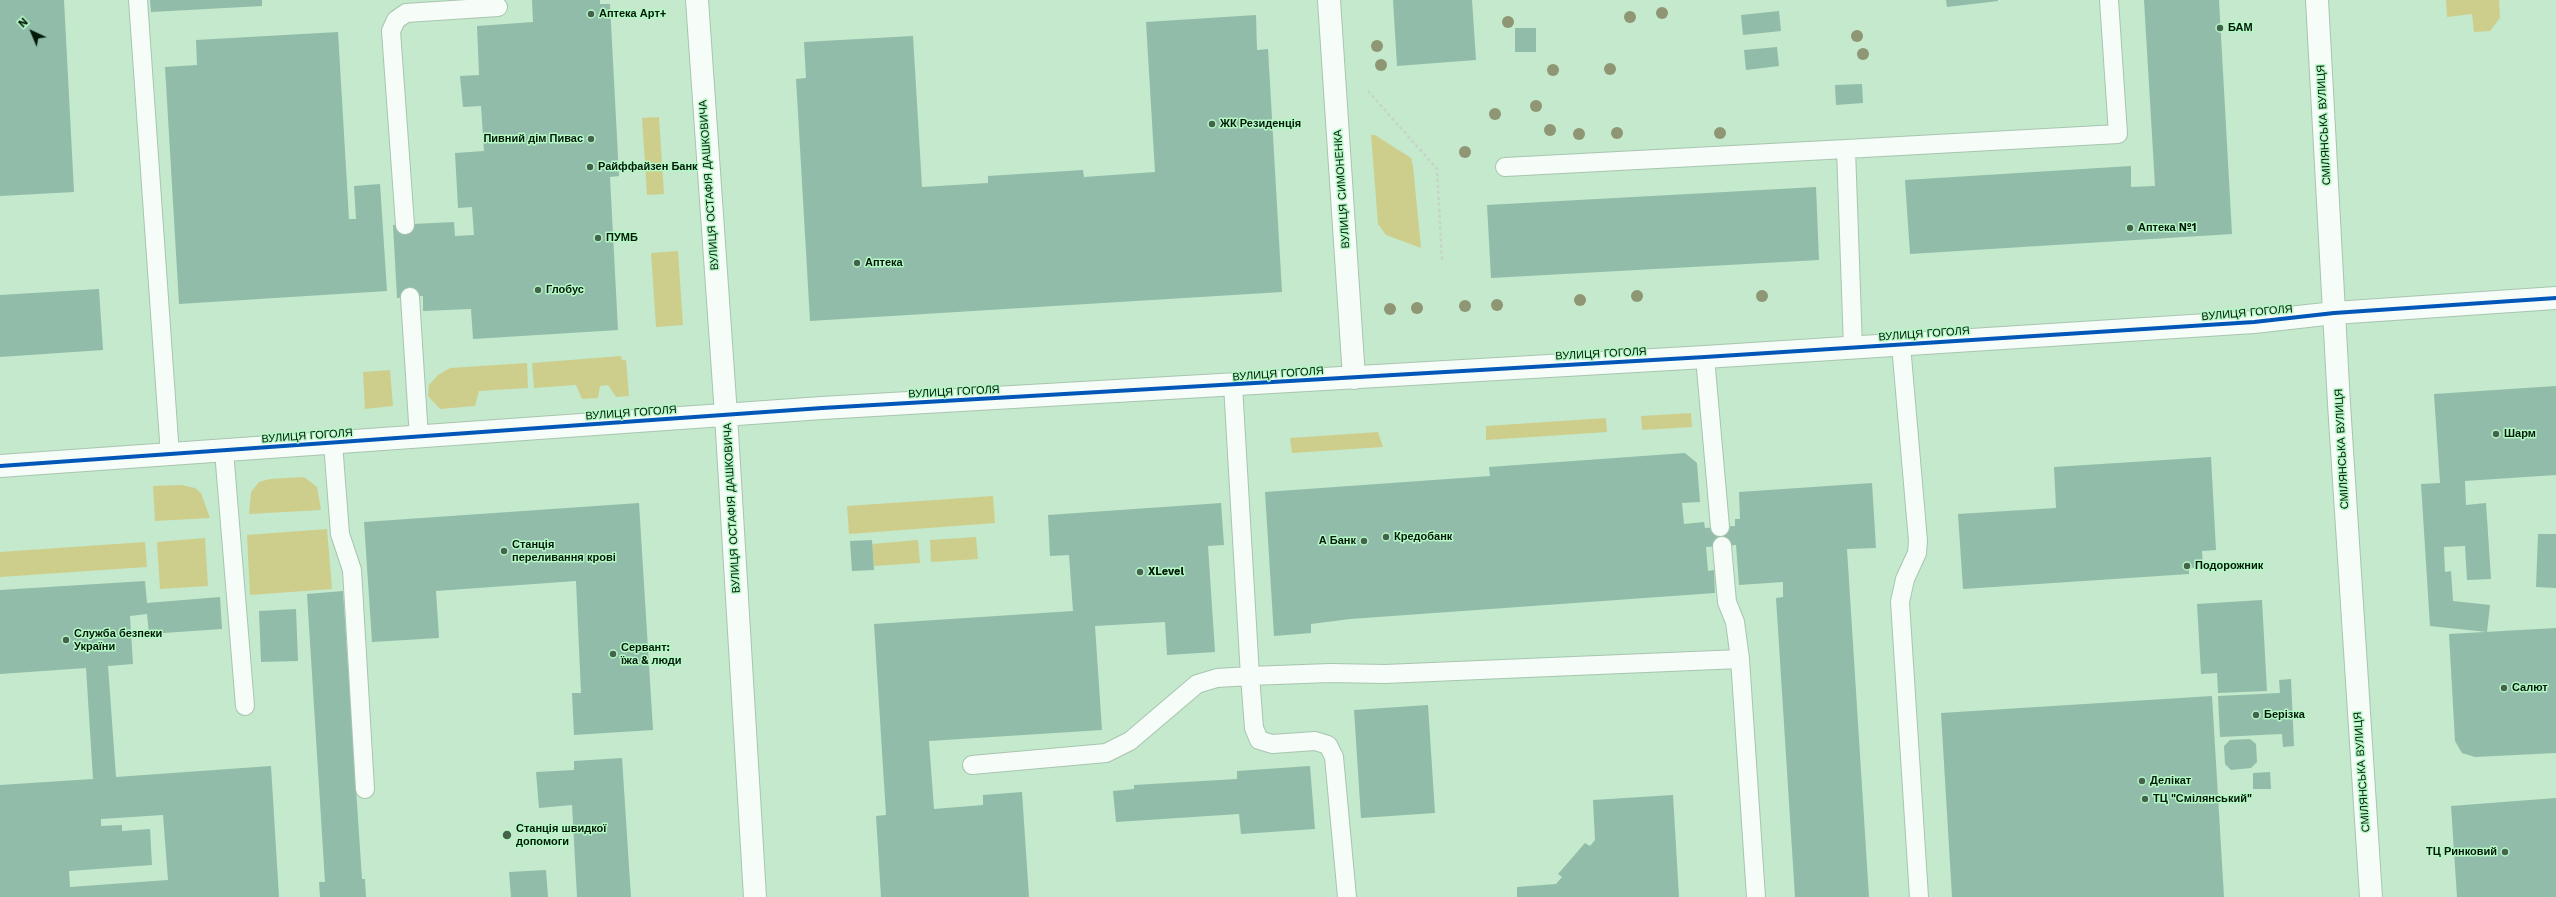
<!DOCTYPE html>
<html>
<head>
<meta charset="utf-8">
<style>
	body { margin:0 }
	#map { position:relative; width:2556px; height:897px; overflow:hidden; background:#c4e9cd; font-family:"Work Sans",sans-serif }
	canvas { display:block }
	.north { position:absolute; left:12px; top:12px; width:40px; height:40px; -webkit-text-stroke:3px #b5f8c5; paint-order:stroke; rotate:316deg; font-size:11px; font-weight:700; line-height:16px; text-align:center; color:#011a08 }
	.north::after { content:''; display:block; margin:auto; width:14px; height:18px; background:#011a08; clip-path:polygon(50% 0,100% 100%,50% 72%,0 100%) }
</style>
</head>
<body>
<div id="map">
<canvas width="2556" height="897"></canvas>
<div class="north">N</div>
</div>
<script>
const g = document.querySelector('canvas').getContext('2d');
g.lineJoin = 'round';
function paint(path, color) {
  g.fillStyle = color;
  g.fill(path, 'evenodd');
}
function shape(rows) {
  const path = new Path2D();
  for (const r of rows) {
    path.moveTo(r[0], r[1]);
    for (let i = 2; i < r.length; i += 2) path.lineTo(r[i], r[i + 1]);
  }
  return path;
}
function trace(path, color, width, dash) {
  g.strokeStyle = color;
  g.lineWidth = width;
  g.lineCap = dash ? 'butt' : 'round';
  g.setLineDash(dash || []);
  g.stroke(path);
}
function write(font, color, halo, rows, align = 'center') {
  g.font = font + ' "Work Sans",sans-serif';
  g.lineWidth = 3;
  g.setLineDash([]);
  g.textBaseline = 'middle';
  g.strokeStyle = halo;
  g.fillStyle = color;
  for (const [text, x, y, turn = 0] of rows) {
    g.save();
    g.translate(x, y);
    g.rotate((+turn || 0) * Math.PI / 180);
    g.textAlign = isNaN(turn) ? turn : align;
    if (halo) g.strokeText(text, 0, 0);
    g.fillText(text, 0, 0);
    g.restore();
  }
}
paint(shape([
	[2446,0,2499,0,2500,18,2490,31,2474,32,2472,14,2447,17],
	[659,117,664,194,647,195,642,118],
	[1371,135,1375,135,1411,158,1413,166,1421,248,1386,235,1378,224],
	[678,251,683,325,656,327,651,253],
	[621,356,622,360,626,360,629,396,616,397,608,385,600,386,598,398,582,399,576,385,534,388,532,363],
	[527,363,528,388,479,391,475,406,440,409,428,396,429,385,438,375,450,368],
	[390,370,393,406,365,409,363,372],
	[1691,413,1692,427,1642,430,1641,416],
	[1606,418,1607,432,1486,440,1486,426],
	[1378,432,1383,447,1292,453,1290,438],
	[304,477,317,487,321,510,249,514,251,492,259,482,270,479],
	[182,485,195,488,201,493,210,518,155,521,153,486],
	[993,496,995,523,849,534,847,506],
	[327,529,332,589,250,595,247,535],
	[976,537,978,559,931,562,930,540],
	[205,538,208,586,160,589,157,542],
	[918,540,920,563,874,566,872,544],
	[145,542,147,567,0,577,0,552]
]), '#cece8c');
paint(shape([
	[0,0,64,0,74,192,0,196],
	[150,0,262,0,262,6,151,12],
	[532,0,600,0,600,4,610,4,619,176,610,177,618,330,473,339,471,309,423,311,423,296,397,298,393,225,454,222,455,236,474,235,472,207,458,208,455,153,484,151,481,106,463,107,460,76,479,75,477,26,533,22],
	[1393,0,1472,0,1476,60,1397,66],
	[1946,0,1998,0,1998,1,1947,7],
	[2144,0,2219,0,2232,234,1910,254,1905,180,2131,166,2131,187,2155,186],
	[1779,11,1781,31,1743,35,1741,15],
	[1256,15,1257,50,1268,49,1282,292,810,321,796,79,806,78,804,42,913,36,922,187,988,183,988,176,1083,170,1084,177,1155,172,1146,22],
	[1515,28,1536,28,1536,52,1515,52],
	[338,32,349,219,356,219,354,186,380,184,387,291,179,304,165,67,197,65,196,40],
	[1777,47,1779,66,1746,70,1744,50],
	[1862,84,1863,103,1836,105,1835,85],
	[1816,187,1819,260,1491,278,1487,205],
	[99,289,103,350,0,357,0,295],
	[2556,386,2556,475,2465,481,2466,505,2486,503,2491,579,2467,580,2465,546,2444,547,2445,572,2451,571,2453,601,2490,605,2487,632,2430,626,2421,484,2440,483,2434,394],
	[1685,453,1697,463,1700,502,1682,503,1684,524,1704,522,1705,528,1735,526,1735,519,1740,519,1739,492,1872,483,1876,548,1847,549,1869,897,1795,897,1776,598,1783,597,1783,582,1739,585,1736,545,1706,547,1708,571,1714,570,1715,593,1350,619,1311,624,1311,633,1274,636,1265,492,1490,476,1489,467],
	[2211,457,2216,550,2202,551,2203,567,2189,568,2189,574,1963,589,1958,514,2056,508,2054,467],
	[639,503,653,730,574,735,572,693,581,693,576,581,436,591,439,638,372,642,364,522],
	[1221,503,1224,545,1208,546,1215,652,1167,655,1165,622,1095,626,1102,730,929,741,934,809,983,805,983,795,1022,792,1029,897,881,897,876,816,886,815,874,624,1073,611,1069,555,1050,556,1048,515],
	[2538,534,2556,534,2556,588,2536,587],
	[872,540,874,570,852,571,850,541],
	[145,581,147,603,220,597,222,629,149,634,147,614,130,616,133,664,108,666,116,777,271,766,279,897,0,897,0,785,93,779,86,668,0,674,0,590],
	[163,815,168,880,70,887,69,871,152,865,150,829,122,831,122,825,101,826,101,819],
	[343,591,362,879,365,879,366,897,320,897,319,882,325,882,307,594],
	[2262,600,2267,691,2218,693,2217,673,2201,674,2197,604],
	[296,609,298,661,261,662,259,611],
	[2556,628,2556,753,2475,757,2462,753,2455,741,2449,634],
	[2291,679,2294,746,2283,747,2282,734,2220,737,2218,696,2280,693,2279,680],
	[2212,696,2224,897,1952,897,1941,713],
	[1428,705,1435,813,1361,818,1354,710],
	[2250,739,2256,744,2257,762,2251,768,2231,770,2225,764,2224,746,2230,740],
	[622,758,631,897,577,897,572,805,539,808,536,772,574,770,574,761],
	[1310,766,1315,829,1241,834,1239,814,1116,822,1113,791,1134,789,1134,785,1237,779,1237,771],
	[2270,772,2271,789,2253,789,2253,773],
	[1673,795,1679,897,1517,897,1517,887,1556,884,1562,877,1558,874,1585,843,1590,846,1595,840,1593,800],
	[2556,798,2556,897,2457,897,2451,806],
	[546,870,548,897,511,897,509,872]
]), '#91bca9');
const service = shape([
	[138,0,170,455],
	[1846,149,2118,134,2109,0],
	[1505,167,1846,149,1853,348],
	[405,225,391,31,396,20,406,13,498,7],
	[410,297,419,438],
	[1901,345,1918,541,1917,553,1905,579,1900,602,1919,897],
	[1705,357,1720,527],
	[1233,385,1250,676,1330,673,1385,674,1740,659,1756,897],
	[333,443,340,534,352,570,365,789],
	[224,451,245,706],
	[1722,546,1727,602,1735,622,1740,659],
	[972,765,1106,753,1130,741,1197,684,1217,678,1250,676,1254,728,1259,740,1272,744,1315,741,1328,745,1334,757,1347,897]
]);
const minor = shape([
	[697,0,726,415,755,897],
	[1329,0,1354,378],
	[0,466,822,408,1705,357,2254,322,2334,313,2556,298]
]);
const secondary = shape([
	[2317,0,2339,404,2371,897]
]);
trace(service, '#a8c5af', 20);
trace(minor, '#a8c5af', 24);
trace(secondary, '#a8c5af', 24);
trace(shape([
	[1368,91,1437,169,1442,260]
]), '#c7d3ca', 2.5, [3, 3]);
trace(service, '#f6fcf8', 18);
trace(minor, '#f6fcf8', 22);
trace(secondary, '#f6fcf8', 22);
trace(shape([
	[0,466,822,408,1705,357,2254,322,2334,313,2556,298]
]), '#0057b8', 4);
g.fillStyle = '#8e9673';
for (const [x, y] of [
	[1662,13],
	[1630,17],
	[1508,22],
	[1857,36],
	[1377,46],
	[1863,54],
	[1381,65],
	[1610,69],
	[1553,70],
	[1536,106],
	[1495,114],
	[1550,130],
	[1617,133],
	[1720,133],
	[1579,134],
	[1465,152],
	[1637,296],
	[1762,296],
	[1580,300],
	[1497,305],
	[1465,306],
	[1417,308],
	[1390,309]
]) {
  g.beginPath();
  g.arc(x, y, 6, 0, 2 * Math.PI);
  g.fill();
}
for (const [x, y, r, color] of [
	[591,14,4,"#45624d"],
	[2220,28,4,"#45624d"],
	[1212,124,4,"#45624d"],
	[591,139,4,"#45624d"],
	[590,167,4,"#45624d"],
	[2130,228,4,"#45624d"],
	[598,238,4,"#45624d"],
	[857,263,4,"#45624d"],
	[538,290,4,"#45624d"],
	[2496,434,4,"#45624d"],
	[1386,537,4,"#45624d"],
	[1364,541,4,"#45624d"],
	[504,551,4,"#45624d"],
	[2187,566,4,"#45624d"],
	[1140,572,4,"#45624d"],
	[66,640,4,"#45624d"],
	[613,654,4,"#45624d"],
	[2504,688,4,"#45624d"],
	[2256,715,4,"#45624d"],
	[2142,781,4,"#45624d"],
	[2145,799,4,"#45624d"],
	[507,835,5,"#45624d"],
	[2505,852,4,"#45624d"]
]) {
  const dot = new Path2D();
  dot.arc(x, y, r, 0, 2 * Math.PI);
  g.fillStyle = color;
  g.fill(dot);
  trace(dot, '#b5f8c5', 1.5);
}
write('bold 11px', '#011a08', '#b5f8c5', [
	["Аптека Арт+",599,14],
	["БАМ",2228,28],
	["ЖК Резиденція",1220,124],
	["Пивний дім Пивас",583,139,"right"],
	["Райффайзен Банк",598,167],
	["Аптека №1",2138,228],
	["ПУМБ",606,238],
	["Аптека",865,263],
	["Глобус",546,290],
	["Шарм",2504,434],
	["Кредобанк",1394,537],
	["А Банк",1356,541,"right"],
	["Станція",512,545],
	["переливання крові",512,558],
	["Подорожник",2195,566],
	["XLevel",1148,572],
	["Служба безпеки",74,634],
	["України",74,647],
	["Сервант:",621,648],
	["їжа & люди",621,661],
	["Салют",2512,688],
	["Берізка",2264,715],
	["Делікат",2150,781],
	["ТЦ \"Смілянський\"",2153,799],
	["Станція швидкої",516,829],
	["допомоги",516,842],
	["ТЦ Ринковий",2497,852,"right"]
], 'left');
write('11px', '#011a08', '#b5f8c5', [
	["СМІЛЯНСЬКА ВУЛИЦЯ",2324,125,-93],
	["ВУЛИЦЯ ОСТАФІЯ ДАШКОВИЧА",709,185,-94],
	["ВУЛИЦЯ СИМОНЕНКА",1342,189,-94],
	["ВУЛИЦЯ ГОГОЛЯ",2247,313,-5],
	["ВУЛИЦЯ ГОГОЛЯ",1924,334,-4],
	["ВУЛИЦЯ ГОГОЛЯ",1601,354,-3],
	["ВУЛИЦЯ ГОГОЛЯ",1278,374,-4],
	["ВУЛИЦЯ ГОГОЛЯ",954,392,-3],
	["ВУЛИЦЯ ГОГОЛЯ",631,413,-4],
	["ВУЛИЦЯ ГОГОЛЯ",307,436,-4],
	["СМІЛЯНСЬКА ВУЛИЦЯ",2342,449,-93],
	["ВУЛИЦЯ ОСТАФІЯ ДАШКОВИЧА",732,508,-93],
	["СМІЛЯНСЬКА ВУЛИЦЯ",2362,772,-94]
]);
</script>
</body>
</html>
